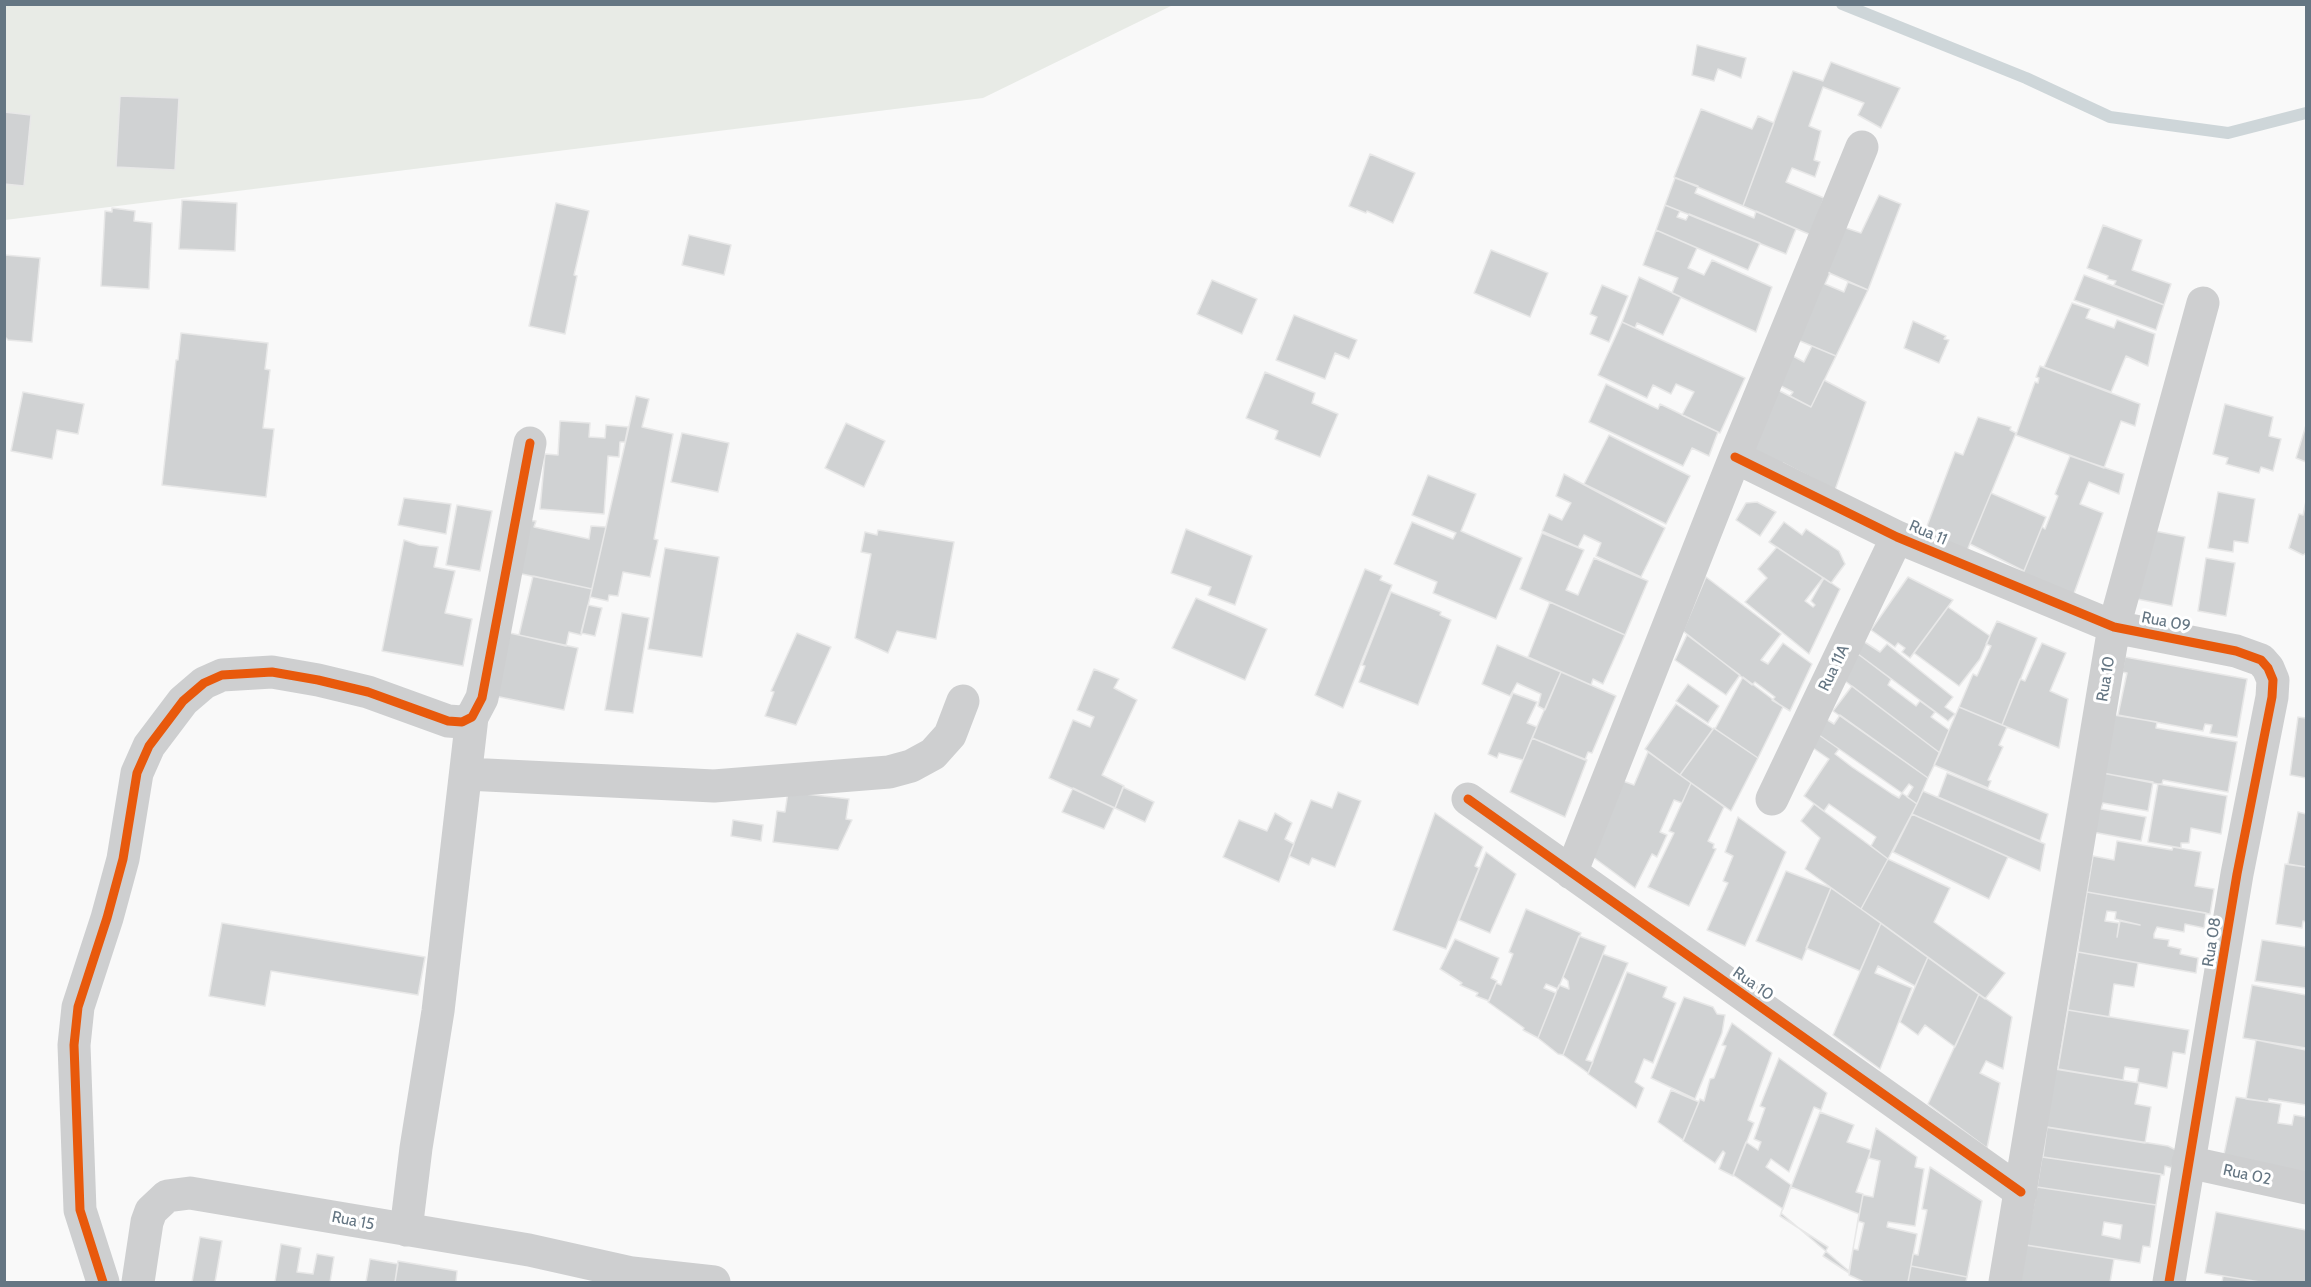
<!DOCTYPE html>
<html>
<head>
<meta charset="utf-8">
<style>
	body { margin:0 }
	#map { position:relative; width:2311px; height:1287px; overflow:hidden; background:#f9f9f9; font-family:Cabin,sans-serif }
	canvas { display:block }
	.frame { position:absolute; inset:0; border:6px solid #657683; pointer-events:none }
</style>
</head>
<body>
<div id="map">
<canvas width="2311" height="1287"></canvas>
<div class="frame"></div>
</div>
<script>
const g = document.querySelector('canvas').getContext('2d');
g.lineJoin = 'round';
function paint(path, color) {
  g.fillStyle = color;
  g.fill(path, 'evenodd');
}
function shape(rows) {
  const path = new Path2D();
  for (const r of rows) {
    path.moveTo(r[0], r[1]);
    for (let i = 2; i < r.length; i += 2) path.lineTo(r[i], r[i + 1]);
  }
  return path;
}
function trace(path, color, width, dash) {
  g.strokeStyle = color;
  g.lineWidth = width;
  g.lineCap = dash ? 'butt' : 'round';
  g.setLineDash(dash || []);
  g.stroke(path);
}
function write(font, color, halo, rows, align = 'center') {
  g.font = font + ' Cabin,sans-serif';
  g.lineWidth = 6;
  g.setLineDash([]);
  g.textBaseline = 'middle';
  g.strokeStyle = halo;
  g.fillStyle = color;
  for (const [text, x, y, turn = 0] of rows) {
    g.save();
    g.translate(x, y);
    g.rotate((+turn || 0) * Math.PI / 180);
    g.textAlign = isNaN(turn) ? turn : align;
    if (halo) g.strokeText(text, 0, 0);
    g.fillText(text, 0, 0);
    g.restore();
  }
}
paint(shape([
	[4,5,1173,5,983,98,5,220]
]), '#e8ebe6');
trace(shape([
	[1842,4,2026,78,2110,117,2228,133,2306,113]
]), '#ced6d9', 12);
const building = shape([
	[1697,45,1746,58,1741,78,1718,69,1714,81,1692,75,1697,45],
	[1831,62,1900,88,1881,128,1858,115,1864,103,1823,87,1809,126,1821,131,1814,160,1820,162,1815,177,1792,168,1786,182,1824,198,1811,235,1743,206,1793,71,1823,81,1831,62],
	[120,96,179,98,175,170,116,167,120,96],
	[1701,109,1752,129,1758,116,1774,123,1743,206,1674,177,1701,109],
	[4,112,31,115,24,186,4,184,4,112],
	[1370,154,1415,173,1393,223,1367,211,1366,213,1349,206,1370,154],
	[1675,178,1698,186,1695,193,1754,218,1756,211,1796,229,1786,254,1665,205,1675,178],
	[1879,195,1901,204,1868,290,1818,268,1837,225,1861,233,1879,195],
	[182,200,237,203,235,251,179,249,182,200],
	[556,203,589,211,574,275,577,276,565,334,529,326,556,203],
	[1665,205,1680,211,1677,217,1686,220,1689,214,1760,243,1748,270,1656,230,1665,205],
	[112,208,135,211,134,221,152,223,149,289,101,286,105,211,112,212,112,208],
	[2103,225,2142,240,2132,270,2171,284,2164,305,2114,285,2116,281,2107,279,2108,276,2087,268,2103,225],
	[1656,230,1697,248,1688,268,1704,275,1712,260,1772,287,1756,332,1672,293,1678,278,1643,265,1656,230],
	[689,235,731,245,724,275,682,265,689,235],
	[1491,250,1548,273,1530,317,1474,293,1491,250],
	[4,255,40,258,32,342,8,340,4,336,4,255],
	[1815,267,1830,273,1825,284,1844,292,1848,282,1868,290,1836,356,1788,336,1815,267],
	[2084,275,2164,305,2156,330,2074,300,2084,275],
	[1639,277,1681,297,1663,335,1637,323,1635,328,1622,322,1639,277],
	[1212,280,1257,299,1242,334,1197,314,1212,280],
	[1602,285,1628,296,1609,342,1590,334,1597,317,1590,314,1602,285],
	[2072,303,2090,309,2086,318,2114,328,2117,320,2155,334,2148,366,2126,356,2111,392,2044,367,2072,303],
	[1294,315,1357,340,1349,359,1335,353,1325,379,1276,360,1294,315],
	[1913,321,1946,336,1944,339,1949,340,1939,363,1904,348,1913,321],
	[1622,322,1745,378,1720,433,1682,415,1694,392,1676,384,1671,394,1653,385,1647,398,1598,375,1622,322],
	[181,333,268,343,265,369,270,370,263,428,274,429,266,497,162,485,176,360,178,360,181,333],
	[1812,346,1836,356,1811,407,1790,396,1793,392,1769,380,1793,356,1804,362,1812,346],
	[2040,366,2140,404,2135,426,2121,421,2104,468,2016,435,2035,382,2038,383,2039,378,2036,377,2040,366],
	[1265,372,1315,393,1312,403,1338,414,1320,457,1275,439,1278,431,1246,418,1265,372],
	[1824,380,1866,402,1835,490,1783,463,1782,467,1742,447,1768,385,1811,407,1824,380],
	[1606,384,1658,409,1660,404,1718,432,1709,456,1692,448,1683,466,1589,422,1606,384],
	[23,392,84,404,78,434,57,430,52,459,11,451,23,392],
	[636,396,649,399,642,427,673,434,654,539,658,540,650,577,623,572,618,596,609,595,608,601,590,597,636,396],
	[2225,404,2273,417,2269,436,2281,439,2273,471,2261,467,2259,473,2226,464,2228,458,2213,454,2225,404],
	[1978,417,2011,427,2010,430,2016,433,1966,553,1924,534,1955,452,1963,455,1978,417],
	[560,421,590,423,589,437,605,438,606,425,628,427,625,442,620,442,619,457,608,456,604,514,540,509,545,454,558,455,560,421],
	[846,423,885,441,864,487,825,468,846,423],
	[2306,425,2306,462,2296,458,2306,425],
	[682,433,729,443,718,492,671,482,682,433],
	[1609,435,1690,476,1666,524,1584,484,1609,435],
	[2070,456,2124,474,2119,494,2089,482,2080,504,2103,513,2072,599,2022,576,2042,527,2045,529,2058,496,2055,494,2070,456],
	[1564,474,1665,528,1641,577,1596,556,1601,543,1584,535,1578,547,1542,531,1549,514,1562,520,1571,503,1556,496,1564,474],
	[1428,475,1476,494,1461,531,1522,558,1496,619,1433,593,1437,582,1394,564,1412,522,1453,539,1456,533,1412,515,1428,475],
	[2218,492,2255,499,2248,543,2234,541,2233,552,2208,548,2218,492],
	[1991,493,2046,517,2024,571,1970,544,1991,493],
	[404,498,451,504,446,534,398,525,404,498],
	[2306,501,2306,558,2306,553,2303,555,2289,548,2299,514,2303,515,2306,501],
	[1757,502,1776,512,1760,536,1736,520,1746,503,1757,502],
	[457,505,492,511,480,571,446,565,457,505],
	[519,520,536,521,534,527,589,539,591,526,606,527,592,589,508,571,519,520],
	[1784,522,1802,535,1806,529,1839,551,1845,564,1831,583,1769,542,1784,522],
	[1186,529,1252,556,1235,605,1208,595,1211,587,1171,573,1186,529],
	[878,530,954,542,936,639,897,631,888,653,855,638,871,554,861,552,865,532,877,535,878,530],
	[2150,530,2185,537,2172,606,2137,599,2150,530],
	[1542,533,1584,550,1566,590,1578,595,1594,558,1648,581,1625,635,1520,589,1542,533],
	[404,540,419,545,438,547,434,567,455,571,445,613,472,619,463,666,382,651,404,540],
	[1777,547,1823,578,1805,601,1813,607,1815,605,1811,601,1824,578,1840,589,1809,654,1745,602,1767,578,1758,569,1777,547],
	[665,548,719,557,702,657,648,649,665,548],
	[2206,558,2235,563,2226,616,2198,611,2206,558],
	[1365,569,1382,576,1380,580,1392,585,1343,708,1315,695,1365,569],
	[533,576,592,589,581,635,569,632,566,646,519,635,533,576],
	[1706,577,1781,634,1761,660,1768,664,1783,643,1812,664,1790,711,1772,700,1775,697,1755,682,1752,685,1683,631,1706,577],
	[1908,577,1953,600,1910,658,1902,652,1905,648,1898,643,1895,647,1871,630,1908,577],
	[1391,592,1441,612,1440,615,1451,620,1418,705,1359,682,1365,666,1362,665,1391,592],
	[1196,598,1267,629,1245,680,1172,648,1196,598],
	[1550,602,1625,635,1603,684,1593,679,1591,685,1528,657,1550,602],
	[588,605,602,608,595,636,581,633,588,605],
	[1948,607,1990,636,1980,659,1959,686,1914,653,1948,607],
	[622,613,649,618,633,713,605,710,622,613],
	[1997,621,2037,638,2002,725,1959,707,1973,674,1977,676,1991,646,1986,644,1997,621],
	[496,630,578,648,564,710,485,694,496,630],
	[797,633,831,647,796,725,765,716,774,692,771,691,797,633],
	[1687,635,1740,675,1726,695,1675,660,1687,635],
	[1863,641,1880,652,1887,644,1953,697,1945,707,1955,714,1948,721,1858,654,1863,641],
	[2042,643,2066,653,2050,691,2068,699,2059,748,2002,725,2020,679,2025,681,2042,643],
	[1497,645,1561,672,1545,710,1538,706,1541,694,1517,683,1510,696,1482,684,1497,645],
	[1858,654,1891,679,1888,685,1916,706,1920,701,1935,712,1931,717,1949,730,1940,753,1841,678,1858,654],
	[2125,657,2247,679,2237,737,2210,733,2212,725,2205,724,2203,731,2118,715,2127,673,2122,672,2125,657],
	[1094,669,1119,679,1114,688,1137,700,1102,775,1124,786,1115,808,1049,778,1073,720,1090,727,1094,717,1077,710,1094,669],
	[1561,672,1616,696,1592,753,1588,752,1585,760,1532,738,1561,672],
	[1743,677,1783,707,1758,758,1715,729,1743,677],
	[1688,684,1719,706,1708,723,1676,701,1688,684],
	[1852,686,1940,753,1928,778,1833,711,1852,686],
	[1513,693,1537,702,1527,723,1537,727,1523,760,1499,753,1497,758,1488,754,1513,693],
	[1676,704,1713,729,1680,775,1645,749,1676,704],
	[1959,707,2007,727,1999,745,2003,747,1988,780,1991,781,1988,788,1934,765,1959,707],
	[2108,714,2157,722,2156,728,2237,742,2228,792,2163,780,2162,784,2158,784,2098,772,2108,714],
	[1840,715,1928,778,1917,804,1907,797,1913,787,1909,784,1902,793,1819,735,1826,719,1834,724,1840,715],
	[2298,717,2306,718,2306,778,2290,775,2298,717],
	[1714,728,1758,758,1731,811,1680,775,1714,728],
	[1819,735,1839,749,1835,754,1852,767,1892,794,1899,798,1902,793,1917,804,1888,859,1871,846,1876,837,1829,804,1824,811,1804,796,1829,759,1813,748,1819,735],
	[1532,738,1587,760,1565,817,1510,792,1532,738],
	[1648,752,1691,783,1682,803,1674,800,1660,832,1667,835,1657,857,1652,854,1635,888,1593,857,1623,781,1634,785,1648,752],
	[2096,772,2153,782,2148,811,2103,803,2101,809,2146,817,2141,841,2087,831,2096,772],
	[1947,773,2048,814,2040,841,1938,797,1947,773],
	[1691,783,1724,807,1708,841,1714,844,1713,848,1716,849,1689,906,1648,887,1674,833,1669,831,1691,783],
	[2158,784,2227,796,2221,834,2191,828,2189,843,2181,843,2181,848,2148,842,2158,784],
	[1123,787,1154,802,1145,822,1115,808,1123,787],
	[1073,788,1114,808,1104,829,1062,812,1073,788],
	[1923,791,2045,844,2040,871,1912,814,1923,791],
	[788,792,849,799,846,819,852,820,838,850,773,842,777,811,785,812,788,792],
	[1338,792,1361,801,1335,867,1312,858,1309,865,1289,856,1311,800,1332,808,1338,792],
	[1814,804,1888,859,1861,909,1805,869,1820,838,1801,821,1814,804],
	[2298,812,2306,814,2306,867,2288,864,2298,812],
	[1275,813,1292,823,1285,839,1294,844,1279,882,1223,857,1239,820,1267,831,1275,813],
	[1435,813,1483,847,1475,866,1479,868,1446,949,1393,930,1435,813],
	[1912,814,2008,857,1989,899,1893,852,1912,814],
	[1738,817,1786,852,1745,946,1707,930,1728,883,1723,881,1733,856,1725,852,1738,817],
	[733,820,763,825,761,841,731,836,733,820],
	[2117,841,2172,850,2173,847,2201,852,2195,886,2214,889,2210,914,2087,892,2093,856,2114,860,2117,841],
	[1486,852,1516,874,1490,933,1459,920,1486,852],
	[1888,859,1950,888,1934,922,2005,973,1985,999,1861,909,1888,859],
	[2285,864,2306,867,2306,922,2303,921,2302,928,2276,924,2285,864],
	[1786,871,1831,888,1802,960,1756,941,1786,871],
	[1831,888,1881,923,1860,971,1806,948,1831,888],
	[2087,892,2206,913,2204,928,2185,924,2184,932,2157,927,2154,934,2154,938,2169,940,2168,946,2181,949,2180,954,2198,958,2196,973,2078,952,2087,892],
	[2107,911,2116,912,2115,919,2140,925,2120,921,2117,937,2119,923,2105,921,2107,911],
	[1526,909,1581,933,1558,989,1546,984,1544,988,1556,993,1538,1038,1523,1030,1524,1028,1488,1002,1496,983,1501,985,1513,954,1509,952,1526,909],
	[222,923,425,957,418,995,271,971,265,1006,209,996,222,923],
	[1881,923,1928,957,1915,986,1878,966,1875,973,1912,988,1880,1069,1833,1035,1881,923],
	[1579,936,1606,946,1563,1055,1558,1054,1538,1038,1559,985,1569,989,1568,981,1563,977,1579,936],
	[1455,939,1499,958,1491,978,1497,981,1489,1001,1476,996,1478,993,1460,985,1462,983,1440,969,1455,939],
	[2262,940,2306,947,2306,988,2255,981,2262,940],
	[2078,952,2138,963,2134,987,2114,984,2109,1017,2068,1010,2078,952],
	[1603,954,1628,963,1586,1060,1593,1062,1588,1073,1563,1055,1603,954],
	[1928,957,1979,994,1955,1047,1925,1025,1918,1035,1900,1022,1928,957],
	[1627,972,1667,987,1663,997,1676,1003,1653,1063,1644,1059,1635,1082,1644,1088,1636,1108,1588,1074,1627,972],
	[2252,985,2306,995,2306,1048,2243,1038,2252,985],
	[1979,994,2012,1017,2003,1069,1986,1061,1980,1073,2000,1083,1987,1148,1928,1104,1979,994],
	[1684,997,1713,1007,1717,1014,1725,1015,1722,1033,1695,1099,1651,1078,1684,997],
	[2068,1010,2189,1030,2185,1054,2173,1052,2167,1088,2137,1082,2139,1069,2125,1067,2123,1080,2058,1069,2068,1010],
	[1732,1023,1772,1053,1748,1120,1754,1123,1733,1176,1719,1169,1725,1153,1723,1151,1715,1163,1683,1141,1700,1099,1704,1101,1710,1079,1714,1078,1726,1046,1722,1045,1732,1023],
	[2256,1040,2306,1050,2306,1105,2269,1099,2268,1102,2246,1099,2256,1040],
	[1779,1058,1827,1093,1821,1110,1814,1107,1789,1172,1771,1159,1766,1167,1791,1185,1783,1209,1733,1175,1746,1142,1758,1150,1761,1142,1754,1139,1765,1108,1760,1106,1779,1058],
	[2055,1069,2139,1083,2135,1104,2151,1107,2145,1143,2045,1127,2055,1069],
	[1671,1090,1699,1102,1683,1140,1658,1122,1671,1090],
	[2236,1097,2281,1104,2278,1123,2292,1125,2294,1115,2306,1117,2306,1177,2223,1159,2236,1097],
	[1820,1112,1854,1125,1847,1142,1871,1150,1856,1192,1863,1194,1849,1271,1781,1213,1820,1112],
	[2047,1127,2168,1146,2176,1150,2172,1168,2165,1166,2164,1175,2043,1157,2047,1127],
	[1876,1128,1917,1157,1915,1167,1924,1169,1915,1226,1888,1222,1887,1227,1917,1234,1908,1282,1864,1282,1849,1275,1853,1249,1858,1250,1864,1223,1858,1221,1863,1195,1873,1197,1880,1161,1869,1158,1876,1128],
	[2042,1157,2161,1174,2156,1205,2037,1187,2042,1157],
	[1930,1167,1982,1201,1967,1277,1911,1266,1913,1254,1918,1255,1927,1210,1922,1209,1930,1167],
	[1791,1187,1859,1214,1849,1273,1823,1256,1828,1247,1780,1216,1791,1187],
	[2037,1187,2156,1205,2150,1247,2143,1246,2140,1263,2026,1245,2037,1187],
	[2104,1222,2122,1225,2120,1239,2102,1235,2104,1222],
	[2216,1212,2306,1230,2306,1282,2260,1282,2205,1273,2216,1212],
	[200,1237,222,1241,215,1282,192,1282,200,1237],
	[281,1244,301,1248,297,1272,313,1274,317,1254,334,1257,330,1282,275,1282,281,1244],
	[2025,1245,2114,1259,2110,1282,2019,1282,2025,1245],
	[370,1259,398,1264,395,1282,366,1282,370,1259],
	[398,1261,457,1271,456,1282,395,1282,398,1261],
	[1911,1266,1967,1277,1966,1282,1908,1282,1911,1266],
	[2223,1276,2260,1282,2222,1282,2223,1276]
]);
paint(building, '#d0d2d3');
trace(building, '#e8e8e8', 1.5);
trace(shape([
	[1735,457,1897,537,2114,627,2236,651,2261,660,2268,668,2273,680,2272,697,2237,874,2169,1282],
	[466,774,714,786,889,772,911,766,933,754,950,735,963,701],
	[1468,799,2021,1192],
	[1772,799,1897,537],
	[1571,873,1735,457,1862,147],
	[2188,1162,2306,1188],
	[406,1230,416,1148,438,1011,472,717],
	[103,1282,80,1210,74,1045,78,1007,107,918,123,859,137,773,149,746,183,701,204,683,222,675,272,672,318,680,368,692,448,721,462,722,472,717,482,698,530,443],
	[138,1282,147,1222,151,1211,167,1196,190,1193,529,1250,632,1273,714,1282],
	[2005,1282,2114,627,2203,303]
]), '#cecfd0', 33);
trace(shape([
	[1735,457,1897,537,2114,627,2236,651,2261,660,2268,668,2273,680,2272,697,2237,874,2169,1282],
	[1468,799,2021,1192],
	[103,1282,80,1210,74,1045,78,1007,107,918,123,859,137,773,149,746,183,701,204,683,222,675,272,672,318,680,368,692,448,721,462,722,472,717,482,698,530,443]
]), '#e8590c', 9);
write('16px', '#657683', '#fff', [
	["Rua 11",1928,533,23],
	["Rua 09",2166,622,11],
	["Rua 11A",1834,668,-64],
	["Rua 10",2106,679,-81],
	["Rua 08",2212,942,-81],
	["Rua 10",1753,984,35],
	["Rua 02",2247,1175,12],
	["Rua 15",353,1221,11]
]);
</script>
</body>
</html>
